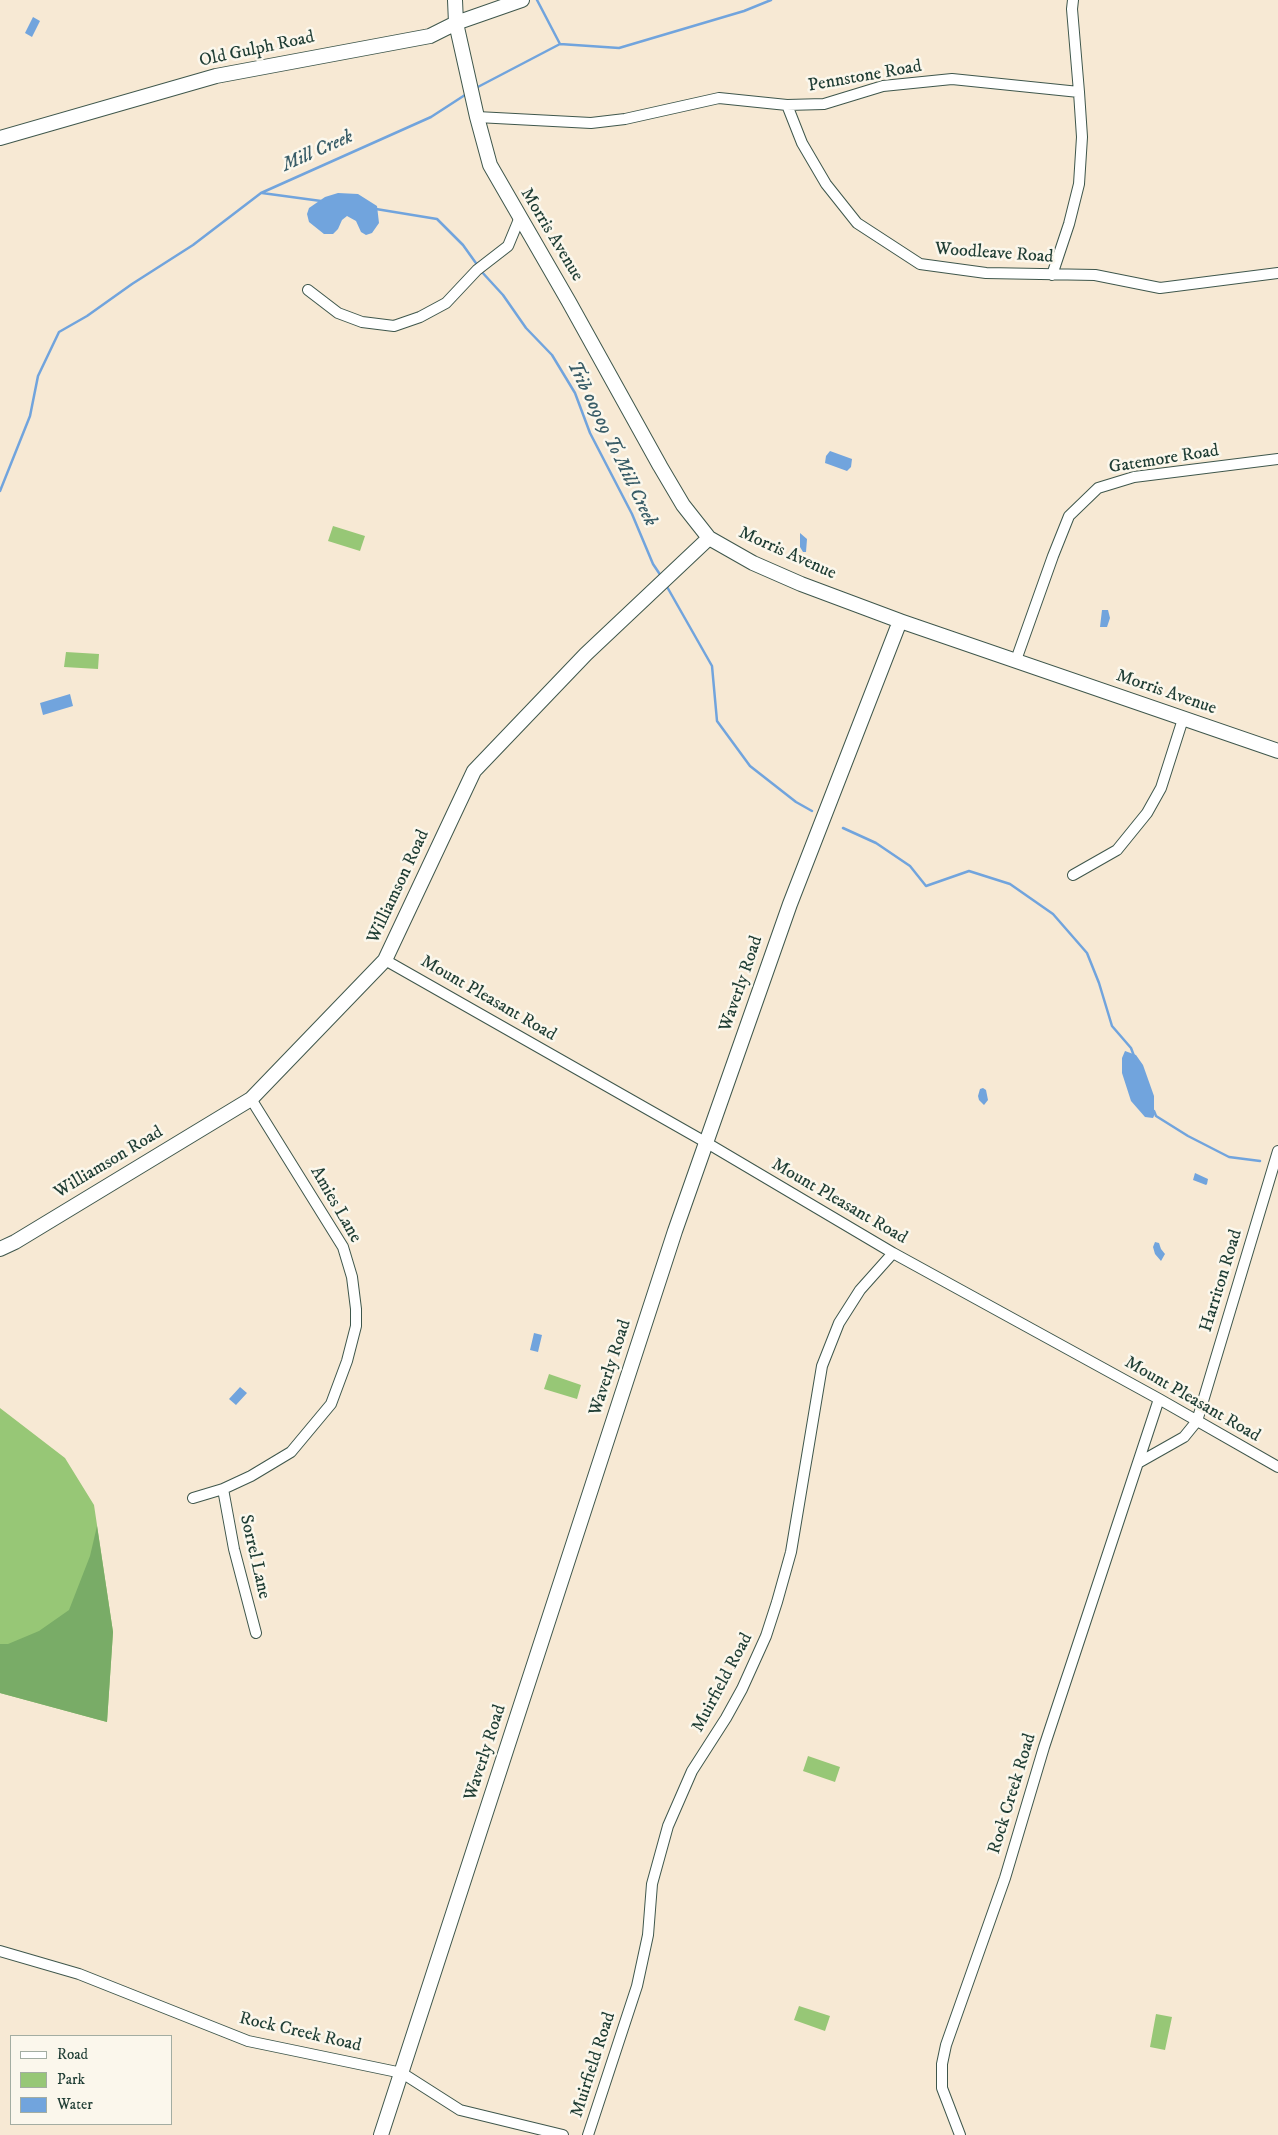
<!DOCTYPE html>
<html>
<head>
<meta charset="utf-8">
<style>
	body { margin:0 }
	#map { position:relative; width:1278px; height:2135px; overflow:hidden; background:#f7e9d4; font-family:"IM FELL DW Pica",serif }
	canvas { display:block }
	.legend { position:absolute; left:10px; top:2035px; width:162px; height:90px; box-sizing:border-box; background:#fbf7ec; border:1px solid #a3ada2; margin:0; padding:6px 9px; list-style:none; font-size:15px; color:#1f3d34 }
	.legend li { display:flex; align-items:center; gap:10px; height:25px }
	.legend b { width:25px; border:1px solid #a3ada2 }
</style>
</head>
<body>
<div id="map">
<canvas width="1278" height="2135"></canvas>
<ul class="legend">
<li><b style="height:6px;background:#fff"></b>Road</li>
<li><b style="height:14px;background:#97c776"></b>Park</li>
<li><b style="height:14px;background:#71a4dd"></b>Water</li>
</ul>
</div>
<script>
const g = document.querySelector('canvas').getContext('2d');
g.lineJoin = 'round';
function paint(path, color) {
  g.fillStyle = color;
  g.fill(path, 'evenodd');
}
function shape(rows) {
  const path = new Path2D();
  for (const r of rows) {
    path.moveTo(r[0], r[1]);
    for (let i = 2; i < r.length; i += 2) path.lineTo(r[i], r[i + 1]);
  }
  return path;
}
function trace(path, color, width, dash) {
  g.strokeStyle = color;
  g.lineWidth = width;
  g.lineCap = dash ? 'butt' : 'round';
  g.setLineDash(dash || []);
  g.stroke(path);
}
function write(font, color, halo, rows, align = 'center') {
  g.font = font + ' "IM FELL DW Pica",serif';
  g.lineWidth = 5;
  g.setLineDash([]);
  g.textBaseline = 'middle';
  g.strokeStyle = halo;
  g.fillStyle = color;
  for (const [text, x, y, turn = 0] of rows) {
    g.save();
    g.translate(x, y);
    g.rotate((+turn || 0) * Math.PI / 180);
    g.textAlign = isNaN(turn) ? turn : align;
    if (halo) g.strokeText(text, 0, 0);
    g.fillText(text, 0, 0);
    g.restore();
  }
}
paint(shape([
	[333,526,365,536,360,551,328,541],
	[66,652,99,654,98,669,64,667],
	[549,1374,581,1385,577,1399,544,1389],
	[0,1408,65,1458,94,1505,113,1632,107,1722,0,1693],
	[808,1756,840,1767,835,1782,803,1771],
	[799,2006,830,2016,825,2031,794,2020],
	[1156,2014,1172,2017,1165,2050,1150,2047]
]), '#97c776');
paint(shape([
	[97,1526,113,1632,107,1722,0,1693,0,1644,8,1644,39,1631,69,1610,90,1556]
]), '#79ac67');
paint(shape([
	[33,17,40,21,32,37,25,33],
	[338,193,358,194,377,206,379,223,372,233,366,235,361,232,356,221,347,216,342,220,338,229,333,234,324,234,309,222,307,214,309,208,325,197],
	[830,451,852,459,851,467,847,471,825,463,826,456],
	[800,533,807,539,806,552,803,552,800,547],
	[1102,610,1108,610,1110,618,1107,627,1100,627],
	[70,694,73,706,43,715,40,703],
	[1125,1051,1136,1055,1143,1065,1154,1096,1154,1116,1153,1118,1145,1117,1131,1101,1122,1073,1122,1058],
	[983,1088,986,1090,988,1100,984,1105,979,1100,978,1096,980,1089],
	[1195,1173,1208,1179,1207,1184,1206,1185,1193,1180],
	[1155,1242,1159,1243,1161,1249,1165,1254,1161,1261,1155,1254,1153,1247],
	[534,1333,542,1335,538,1352,530,1350],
	[240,1387,247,1393,236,1405,229,1399]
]), '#71a4dd');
trace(shape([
	[537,0,560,44],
	[474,89,560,44,619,48,744,11,771,0],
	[262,193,321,201],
	[376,209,437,219,463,245,478,266],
	[481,271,503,295,526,328,552,355,575,393,590,433,632,514,653,564,661,576],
	[0,491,30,416,38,376,59,332,87,316,132,284,193,245,261,193,431,117,468,93],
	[666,585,712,666,717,721,750,766,796,802,812,811],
	[843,828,876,843,910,866,926,886,969,871,1010,884,1053,914,1087,953,1099,983,1112,1026,1131,1048,1134,1056],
	[1154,1111,1156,1116,1188,1136,1229,1157,1260,1161]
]), '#71a4dd', 2.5);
const minor = shape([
	[787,105,802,143,826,184,857,223,920,264,986,273,1095,275,1160,288,1278,273],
	[477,117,591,123,625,119,719,98,787,105,824,104,883,86,952,79,1079,92,1072,9,1073,0],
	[1052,275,1069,224,1079,184,1082,137,1079,92],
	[308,290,338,313,362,322,394,326,420,317,446,303,477,270,508,246,520,217],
	[1016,660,1053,556,1069,516,1098,488,1134,477,1278,459],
	[1073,875,1117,850,1147,813,1161,788,1183,719],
	[385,960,707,1143,893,1253,1159,1399,1278,1467],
	[1138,1463,1184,1437,1197,1421,1278,1151],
	[223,1489,234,1549,256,1633],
	[193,1498,223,1489,251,1476,291,1452,331,1404,347,1361,356,1326,356,1309,352,1277,343,1247,251,1099],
	[0,1951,79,1974,248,2041,402,2073,460,2110,563,2135],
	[588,2135,637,1986,648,1935,652,1884,668,1826,692,1771,726,1718,742,1689,766,1636,777,1602,791,1552,822,1366,839,1323,860,1290,893,1253],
	[960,2135,942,2088,942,2064,946,2045,1005,1878,1044,1747,1159,1399]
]);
const tertiary = shape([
	[455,0,456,23,477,117,490,165,569,302,660,466,683,505,709,538,753,563,801,584,900,621,1278,751],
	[0,138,216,76,430,36,456,23,522,0],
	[0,1249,15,1242,251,1099,385,960,474,771,586,654,709,538],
	[381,2135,675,1231,790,904,900,621]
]);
trace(minor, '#3f574c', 12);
trace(tertiary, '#3f574c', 16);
trace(minor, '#fff', 10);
trace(tertiary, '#fff', 14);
write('18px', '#1f3d34', '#fbf7ec', [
	["Old Gulph Road",257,50,-12],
	["Pennstone Road",865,77,-10],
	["Morris Avenue",551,235,59],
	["Woodleave Road",994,254,4],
	["Gatemore Road",1164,460,-9],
	["Morris Avenue",787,554,24],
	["Morris Avenue",1166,693,19],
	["Williamson Road",399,887,-65],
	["Waverly Road",742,984,-71],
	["Mount Pleasant Road",488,999,30],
	["Williamson Road",109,1163,-31],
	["Mount Pleasant Road",839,1202,30],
	["Amies Lane",335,1205,60],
	["Harriton Road",1222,1281,-73],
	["Waverly Road",611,1368,-72],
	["Mount Pleasant Road",1192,1400,30],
	["Sorrel Lane",254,1557,77],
	["Muirfield Road",723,1683,-62],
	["Waverly Road",486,1753,-72],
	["Rock Creek Road",1013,1794,-73],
	["Rock Creek Road",300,2033,13],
	["Muirfield Road",594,2065,-72]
]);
write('italic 19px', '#385c67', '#fbf7ec', [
	["Mill Creek",318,152,-24],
	["Trib 00909 To Mill Creek",611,444,64]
]);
</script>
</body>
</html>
